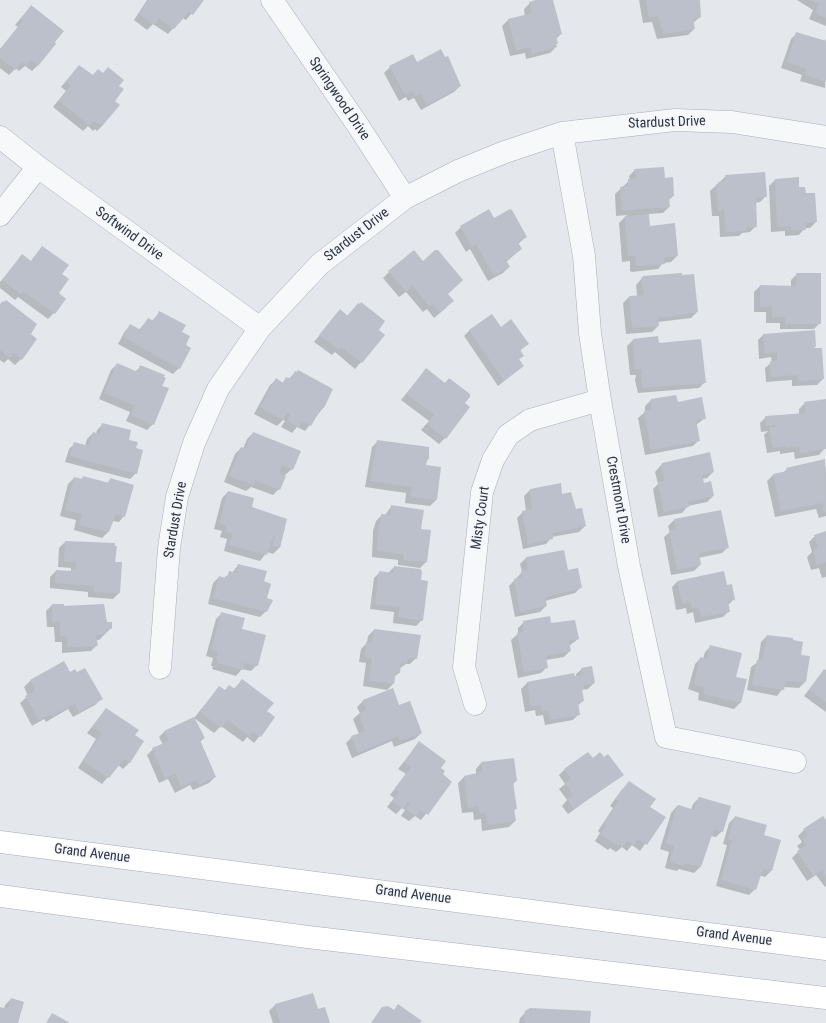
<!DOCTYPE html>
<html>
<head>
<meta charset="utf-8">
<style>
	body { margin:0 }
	canvas { display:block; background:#e4e7ec }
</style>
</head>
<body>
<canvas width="826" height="1023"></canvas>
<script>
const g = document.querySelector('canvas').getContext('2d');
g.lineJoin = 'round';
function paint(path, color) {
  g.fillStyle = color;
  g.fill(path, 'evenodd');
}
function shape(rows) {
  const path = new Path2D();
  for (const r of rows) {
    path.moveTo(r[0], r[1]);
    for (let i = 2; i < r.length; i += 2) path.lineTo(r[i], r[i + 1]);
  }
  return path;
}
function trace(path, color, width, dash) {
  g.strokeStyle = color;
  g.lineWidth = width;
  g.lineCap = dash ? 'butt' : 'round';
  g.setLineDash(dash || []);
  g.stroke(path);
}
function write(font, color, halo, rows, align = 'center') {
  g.font = font + ' "Roboto Condensed",sans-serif';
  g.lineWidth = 3;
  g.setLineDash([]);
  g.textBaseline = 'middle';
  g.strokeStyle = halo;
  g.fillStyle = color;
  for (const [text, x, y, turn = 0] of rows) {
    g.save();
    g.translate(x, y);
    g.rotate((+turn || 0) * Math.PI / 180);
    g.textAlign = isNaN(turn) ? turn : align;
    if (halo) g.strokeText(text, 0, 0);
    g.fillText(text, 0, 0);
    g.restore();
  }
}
paint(shape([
	[147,0,203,0,186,20,183,18,168,34,153,24,147,30,134,20],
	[540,0,552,0,561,34,556,39,556,47,550,53,526,59,525,53,510,56,502,26,508,20,525,16,524,9,530,3],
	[639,0,698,0,700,17,693,23,694,29,688,35,657,39,652,22,643,23],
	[797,0,826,0,826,26,809,19,813,10],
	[31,6,38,65,32,71,25,66,19,71,16,68,9,75,0,68,0,49,18,27,15,25],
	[797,33,825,41,826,38,825,88,800,81,802,75,781,68,791,39],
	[448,57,460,86,454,92,421,110,414,98,408,101,406,97,399,101,384,73,390,67],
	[79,66,92,76,118,86,113,101,103,125,97,131,95,129,93,131,88,126,83,131,53,107,66,91,61,87],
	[635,170,664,179,673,196,668,201,669,207,663,213,648,214,649,227,677,256,671,262,663,263,658,269,632,272,630,271,630,261,622,262,619,223,627,215,616,216,615,194,630,180,629,176],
	[726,176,766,196,760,202,755,203,756,226,750,232,742,233,739,236,720,237,719,216,712,216,710,191],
	[775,180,799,188,805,194,816,222,810,228,805,228,799,235,785,236,785,231,771,232,769,186],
	[461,227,526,237,518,244,521,249,506,262,509,267,503,273,488,281,470,249,466,252,455,233],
	[42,247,61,274,54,313,48,319,18,297,15,300,0,288,0,282,22,256,30,262],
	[389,272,447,294,447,307,434,318,427,309,423,312,406,292,399,297,383,278],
	[797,274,820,323,814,329,780,329,780,323,766,323,766,312,754,312,754,292,760,286,791,287,791,280],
	[643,277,697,312,691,318,658,322,658,326,652,332,626,334,623,303,629,297,637,296,636,285],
	[358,304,377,330,384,335,355,369,335,352,332,355,314,342,340,311,347,316],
	[0,305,29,334,21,359,15,365,8,359,4,363,0,360],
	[159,313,181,332,184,345,179,368,173,374,118,344,125,331,131,325,139,330,148,319,152,321],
	[500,328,527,344,520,351,523,356,518,360,523,366,498,386,464,336,470,330],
	[764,334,812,349,823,379,817,385,792,386,792,380,766,382,765,368,772,362,771,357,759,359,758,340],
	[633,340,658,344,705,382,699,388,638,393,635,380,636,375,630,375,627,346],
	[117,364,135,372,141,366,161,386,153,424,147,430,126,421,130,412,99,399,111,370],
	[426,369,444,384,449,379,464,403,445,438,439,444,421,430,429,421,401,400],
	[295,372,323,408,305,431,297,427,292,433,281,427,285,421,283,420,277,426,254,414,270,385,276,380,282,383,287,378,289,379],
	[651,400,677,403,705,418,696,425,699,440,693,446,645,455,638,418,645,412,645,406],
	[826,400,826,447,819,455,795,459,794,452,780,454,780,451,767,453,764,435,768,431,761,432,760,423,766,417,799,414,799,409,805,403],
	[103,424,128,440,135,449,136,473,130,479,65,462,69,449,75,443,85,446,87,439,93,433,96,434,97,430],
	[253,433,292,469,285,475,279,489,273,495,251,487,246,491,224,482,235,454,241,448,243,449,247,439],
	[378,441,428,459,425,466,436,500,430,506,405,503,406,493,365,487,372,447],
	[824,460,826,470,826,516,819,518,816,509,775,517,767,481,773,475,783,473,787,469],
	[662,464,713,472,707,478,702,479,703,484,713,496,707,502,688,506,682,513,658,517,653,489,658,484,655,472],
	[83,477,107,483,110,480,124,516,119,522,113,521,108,532,102,538,74,530,76,520,60,516,68,484,74,478,81,480],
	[530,490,562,495,575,510,585,526,579,532,552,537,546,544,523,549,517,518,523,512,526,511,524,496],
	[228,492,251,508,286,519,279,548,273,554,267,552,260,561,224,551,227,539,220,537,222,531,214,529,222,498],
	[391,507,420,530,430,531,426,562,420,568,398,565,398,560,372,557,373,531,376,521,382,515,385,515],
	[674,520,728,547,722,553,698,558,700,565,694,571,671,575,664,537,670,532,668,526],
	[826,532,826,577,822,578,819,568,811,570,807,557,812,552,809,542,815,536],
	[65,542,113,562,119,593,113,599,88,597,88,592,50,588,50,577,56,571,71,572,71,568,58,567,59,548],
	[526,558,567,571,581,587,575,593,545,601,546,606,540,612,515,617,509,586,522,572,520,564],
	[238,565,263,582,266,611,260,617,208,604,213,583,219,577,224,578,230,573,232,573],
	[394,567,420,581,422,620,416,626,393,623,394,612,370,609,374,578,380,572,388,573],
	[678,581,726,586,734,599,728,605,729,611,723,617,695,623,693,612,687,614,686,608,676,610,672,587],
	[52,605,63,605,63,608,106,623,111,628,99,640,96,640,97,645,91,651,62,653,62,642,55,642,54,627,47,627,46,611],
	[222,613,241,629,257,665,251,671,242,669,236,676,212,669,213,666,211,666,213,658,206,656,216,619],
	[524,622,550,624,578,639,569,646,570,651,564,657,546,660,547,667,541,673,518,678,511,640,518,634,518,628],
	[374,630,416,658,410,664,406,664,399,669,399,673,394,677,393,684,387,690,363,686,366,663,359,662,361,649,367,643,368,636],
	[767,636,800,655,805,682,799,688,784,687,777,696,747,690,751,667,758,662,761,642],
	[711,646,735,678,745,680,740,703,734,709,698,700,699,693,688,689,695,664,701,658,703,659,705,652],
	[64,662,70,673,101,699,95,705,73,717,68,709,46,722,44,719,32,726,20,703,28,696,24,687,30,681],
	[582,669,594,683,588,689,581,690,583,701,577,706,579,714,573,720,545,725,543,715,536,716,535,710,525,712,521,689,527,683,574,675,574,677,576,677,576,674],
	[824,670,826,671,826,712,804,696],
	[242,680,266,712,274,718,254,743,247,737,243,742,221,726,214,733,194,718,219,687,224,691,234,689],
	[392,689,399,706,421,733,415,739,394,747,392,741,352,758,346,743,352,737,359,734,353,719,360,713,357,707,363,701],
	[106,709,133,735,143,742,129,763,123,769,118,765,102,784,78,768,96,739,87,733],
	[165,731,204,738,200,742,215,777,209,783,193,790,190,785,175,793,168,779,159,783,147,755,153,749,163,745,159,737],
	[420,742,439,768,441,775,451,782,421,820,415,816,409,821,401,816,405,810,402,808,396,814,387,807,394,798,390,795,406,774,398,769],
	[592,760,622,775,568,814,562,806,567,800,559,789,565,784,559,775,564,770],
	[481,763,516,781,512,785,516,809,513,811,515,821,509,827,482,831,481,819,474,820,473,812,462,813,458,783,464,777,476,775,476,769],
	[623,788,664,818,640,851,632,845,627,851,622,847,616,852,610,848,608,850,595,841,600,833,598,831,613,808,610,806],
	[699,798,722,831,716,837,711,836,700,867,694,873,679,869,677,871,665,868,669,852,660,849,671,813,677,806,691,810,693,804],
	[735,817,762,836,780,841,771,871,765,877,759,875,755,889,749,895,716,886,727,845,723,844,729,823],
	[826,822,826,886,825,887,816,875,807,881,792,858,800,850,797,846,802,842,798,836,804,830],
	[312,994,317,1010,328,1023,273,1023,269,1011,275,1005],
	[11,999,18,1023,0,1023,0,1008,4,1009,5,1005],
	[526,1012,589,1023,519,1023,520,1018]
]), '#0003');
paint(shape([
	[148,0,204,0,193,15,189,12,174,29,159,18,154,25,139,14],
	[536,0,553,0,562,34,556,35,558,44,556,44,557,47,532,54,531,47,516,51,508,19,532,13,529,2],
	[646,0,700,0,701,17,693,19,695,29,665,34,663,33,658,16,649,18],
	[810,0,826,0,826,18,815,13,819,4],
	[31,5,64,31,55,42,56,44,38,66,31,60,26,66,22,62,16,70,0,58,0,50,23,20,21,19],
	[796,32,826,41,826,82,805,75,807,69,787,62],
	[441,49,445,57,448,56,461,86,427,105,421,93,415,96,412,91,405,95,389,66,413,54,417,62],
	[79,65,93,75,98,69,103,73,108,67,124,80,119,86,124,89,115,101,120,105,103,125,101,124,100,125,94,121,90,126,59,101,71,85,66,81],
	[664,167,665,178,673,177,674,196,669,197,670,207,622,211,620,187,628,186,628,179,637,179,634,169],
	[765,172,767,197,756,197,757,227,746,228,746,231,726,232,724,210,718,211,716,184,718,184,718,182,726,181,725,175],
	[799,177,799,187,805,187,806,193,815,193,817,222,805,223,806,230,791,230,791,226,777,227,775,179],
	[489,209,494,218,510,209,512,210,527,237,518,242,522,249,506,260,510,267,494,276,476,244,472,247,460,226],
	[649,214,650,226,675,223,678,256,664,258,665,264,639,266,636,265,635,256,628,256,625,216],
	[42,246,69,265,62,274,69,279,59,293,66,299,55,314,24,292,22,295,2,280,22,254,31,261],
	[414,250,423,261,435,250,438,250,463,280,448,294,454,301,440,312,433,304,430,307,413,286,406,292,388,271],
	[682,273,682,275,694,274,698,312,658,318,659,326,632,328,629,296,644,295,641,279,643,276],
	[796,273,821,273,821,324,785,324,785,317,772,317,772,306,760,307,760,285,796,286],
	[6,300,37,324,31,334,37,339,22,360,14,353,10,358,0,350,0,304,3,301,4,302],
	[361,302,385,321,379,330,385,335,362,363,341,347,339,350,319,335,340,309,348,316,358,303,360,304],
	[159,311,186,325,182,332,190,336,186,345,191,348,180,369,123,337,130,324,141,330,148,318,154,321],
	[492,314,501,327,511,319,529,344,520,350,524,356,519,359,524,366,504,381,469,330],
	[815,330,816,346,814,348,822,348,824,379,798,381,797,375,771,377,770,361,777,361,777,352,765,354,763,334],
	[658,336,659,343,701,339,706,383,643,388,641,373,642,373,642,369,635,370,633,339],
	[117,363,138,372,140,365,165,375,164,377,166,378,162,386,169,388,154,425,131,415,135,406,104,393],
	[426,368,445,383,449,378,470,394,470,397,465,403,470,407,446,439,427,424,434,415,407,394],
	[298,370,333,389,324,408,322,407,311,426,302,421,299,427,287,421,290,415,287,413,283,420,260,407,276,378,283,383,286,377,291,379,295,371,297,372],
	[676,395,678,402,702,397,706,419,696,420,700,441,651,450,644,411,651,410,651,399],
	[826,399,826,449,800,453,799,446,786,448,786,446,773,448,769,428,775,427,775,425,766,426,765,416,806,413,804,402],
	[102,423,131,430,129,440,138,442,136,448,143,450,137,474,70,456,74,442,89,446,93,432,100,434],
	[253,432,301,451,293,470,282,465,279,473,286,476,280,490,255,480,253,485,229,476,241,447,247,449,246,447],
	[377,440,429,447,429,459,427,459,426,465,441,467,437,500,410,497,412,487,370,481],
	[710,452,714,472,702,475,704,483,711,481,714,496,688,502,689,507,664,512,658,482,665,481,661,466,662,465,662,463],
	[825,459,826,512,824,512,822,503,781,511,773,474,787,471,786,468],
	[83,476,109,483,110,478,134,485,125,517,116,514,109,532,79,525,82,514,65,510,74,477,82,479],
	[561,483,562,494,571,492,576,509,582,508,586,526,552,533,553,539,528,544,522,511,532,509,530,489],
	[228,491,254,498,252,507,287,519,280,548,272,546,275,536,273,536,267,555,229,545,233,533,225,532,227,526,219,523],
	[391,505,424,510,421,529,431,530,427,562,403,560,404,554,377,551,379,524,380,525,381,514,390,515],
	[721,510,729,548,699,553,701,565,677,570,669,531,676,529,674,519],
	[826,531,826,562,817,565,813,550,818,548,814,535],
	[65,541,115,543,115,546,117,546,115,562,122,562,120,593,94,592,94,586,55,583,56,570,72,571,72,569,76,569,76,562,64,561],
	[564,550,568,570,578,568,582,588,545,597,547,606,520,612,514,579,522,577,521,571,528,570,526,557],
	[238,564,267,571,264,581,271,584,267,598,273,600,267,612,213,598,219,576,225,578,226,576,228,576,229,571,238,573,238,571,236,571],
	[394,566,420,569,422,571,421,580,428,581,423,621,398,617,400,607,375,604,379,571,393,573],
	[724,571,727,585,732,584,735,600,728,601,730,612,701,617,699,607,692,608,691,602,682,604,677,581],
	[52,604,64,604,64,606,104,604,107,622,112,622,112,629,106,629,106,634,96,635,98,646,68,647,67,636,60,636,60,621,52,622],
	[221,612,245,618,242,629,266,635,258,666,244,663,243,670,218,663,218,660,216,660,218,652,211,650],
	[550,616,551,623,575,620,579,639,569,641,571,651,546,656,548,668,524,672,517,633,523,632,523,621],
	[374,629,421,635,417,659,408,658,407,664,401,663,400,673,396,673,394,684,369,681,372,658,364,657,366,642,372,643],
	[767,635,793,638,793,640,803,642,801,655,810,656,806,682,786,681,784,690,752,685,757,660,762,661],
	[710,645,742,653,736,677,747,679,741,703,703,694,705,687,696,685,694,683,700,657,707,659],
	[64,661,70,672,75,669,77,672,85,668,103,699,79,712,75,704,52,716,50,714,39,721,25,696,35,691,30,680],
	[592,666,595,683,584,685,584,689,582,689,584,701,578,702,580,715,550,720,548,710,542,711,541,705,531,707,527,682,574,673,575,676,583,675,581,668],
	[824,669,826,670,826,702,809,690],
	[242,679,274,703,267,711,275,717,261,737,253,732,249,736,227,720,221,728,200,712,219,686,225,690,229,685,235,689],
	[393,688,399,705,410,701,422,733,400,741,398,736,358,753,351,736,365,731,359,713,366,710,363,700],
	[106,708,139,730,135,735,144,741,130,763,124,759,109,778,83,761,102,733,92,727],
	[194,717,205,738,200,740,216,777,199,785,197,780,181,787,175,773,165,778,152,748,169,741,164,731],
	[419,741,446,761,441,768,445,771,443,774,452,782,428,815,420,810,416,816,406,809,410,804,408,802,403,809,392,801,399,792,395,788,411,767,404,762],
	[588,752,593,758,600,752,604,757,608,754,624,775,574,809,567,799,573,795,565,783,571,778,564,769],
	[514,758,517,781,513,782,517,809,514,809,516,821,488,825,486,813,480,814,478,806,468,808,464,776,482,772,481,762],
	[629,781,656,799,650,807,666,817,647,845,638,839,634,845,627,841,623,847,616,843,615,844,600,834,606,826,603,824,618,802,615,799],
	[699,797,731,806,723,832,714,829,701,867,685,863,683,866,670,862,674,846,666,843,677,806,679,805,694,810],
	[735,816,767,825,764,835,781,840,772,871,763,869,756,890,721,880,732,840,728,839],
	[823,816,826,820,826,876,822,870,813,876,797,851,806,845,803,839,808,836,803,829],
	[313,993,318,1009,325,1007,330,1023,280,1023,275,1004],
	[11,998,24,1002,18,1023,0,1023,0,1007,8,1009],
	[398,1004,422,1021,420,1023,371,1023,382,1007,388,1006,394,1010],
	[530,1008,591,1011,590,1023,524,1023,525,1011],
	[52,1013,70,1023,46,1023]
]), '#bbc0ca');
const minor = shape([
	[272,0,357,124,405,198],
	[562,133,584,256,590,333,600,400,629,566,666,737,795,762],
	[0,137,38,167,260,328],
	[0,215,38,167],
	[160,668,169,548,177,497,194,443,218,389,260,328,320,264,405,198,458,171,505,152,562,133,675,120,732,122,826,137],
	[475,704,464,667,482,492,493,460,508,435,530,420,600,400]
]);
const major = shape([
	[0,842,826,949],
	[0,896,308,937,826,998]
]);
trace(minor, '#a9aeb7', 23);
trace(major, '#a3abb8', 23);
trace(minor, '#f7f8fa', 22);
trace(major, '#fff', 22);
write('14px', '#2b3445', '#f4f6f9', [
	["Springwood Drive",339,99,56],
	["Stardust Drive",667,123,-2],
	["Softwind Drive",129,234,36],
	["Stardust Drive",357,235,-38],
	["Crestmont Drive",618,500,80],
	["Misty Court",481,518,-82],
	["Stardust Drive",176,520,-80],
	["Grand Avenue",92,854,7],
	["Grand Avenue",413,895,7],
	["Grand Avenue",734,937,7]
]);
</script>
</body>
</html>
